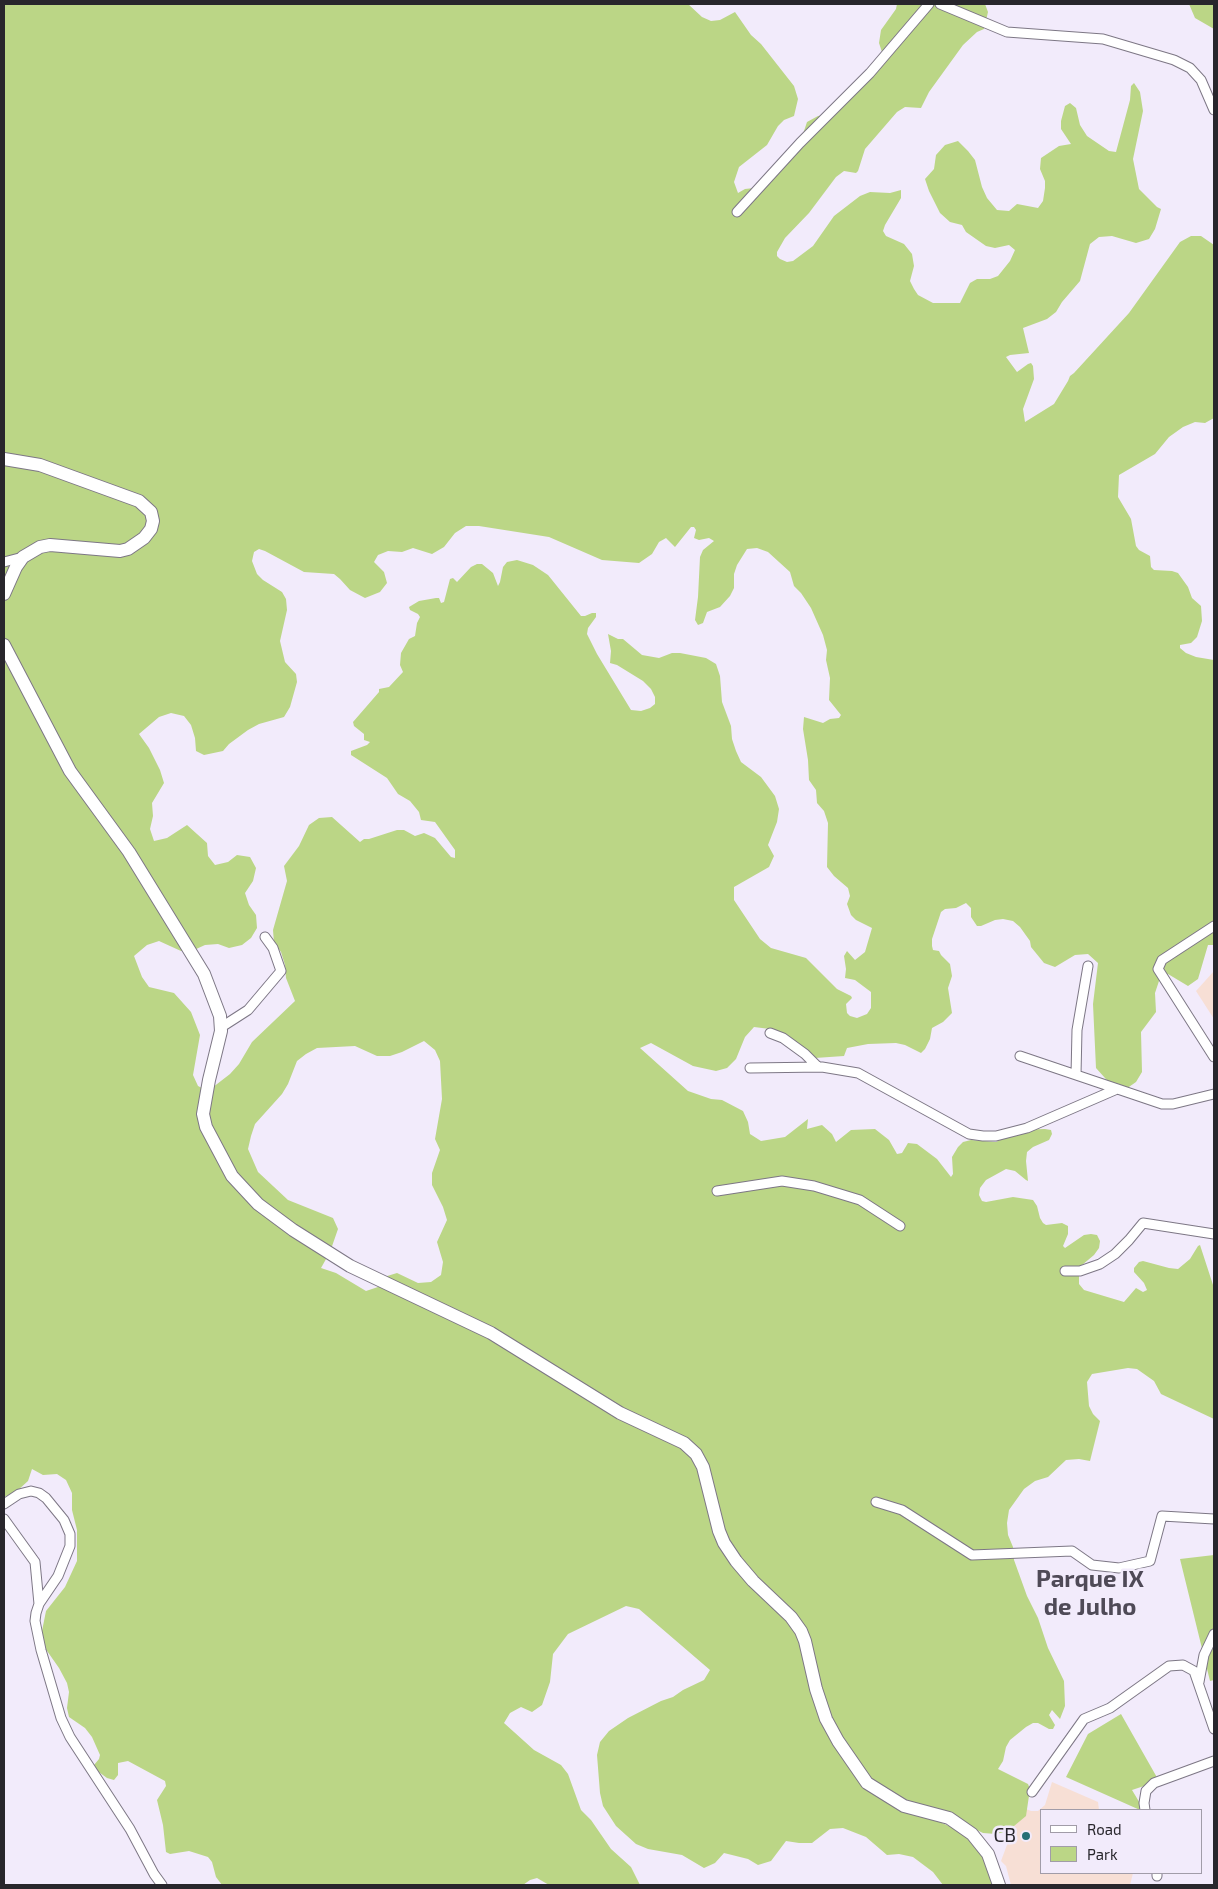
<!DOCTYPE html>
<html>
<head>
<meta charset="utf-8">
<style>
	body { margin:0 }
	#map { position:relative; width:1218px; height:1889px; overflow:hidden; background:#f2ebfb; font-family:"Exo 2",sans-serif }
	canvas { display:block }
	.frame { position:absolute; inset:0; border:5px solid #28262c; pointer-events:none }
	.legend { position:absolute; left:1040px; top:1809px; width:162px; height:65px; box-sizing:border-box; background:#f2ebfb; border:1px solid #a19ca8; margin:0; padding:6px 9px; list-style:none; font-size:15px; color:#28262c }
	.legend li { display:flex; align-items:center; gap:10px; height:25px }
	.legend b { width:25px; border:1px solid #a19ca8 }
</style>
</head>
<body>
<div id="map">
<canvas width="1218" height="1889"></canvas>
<div class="frame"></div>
<ul class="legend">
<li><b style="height:6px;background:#fff"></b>Road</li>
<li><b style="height:14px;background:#bbd686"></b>Park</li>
</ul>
</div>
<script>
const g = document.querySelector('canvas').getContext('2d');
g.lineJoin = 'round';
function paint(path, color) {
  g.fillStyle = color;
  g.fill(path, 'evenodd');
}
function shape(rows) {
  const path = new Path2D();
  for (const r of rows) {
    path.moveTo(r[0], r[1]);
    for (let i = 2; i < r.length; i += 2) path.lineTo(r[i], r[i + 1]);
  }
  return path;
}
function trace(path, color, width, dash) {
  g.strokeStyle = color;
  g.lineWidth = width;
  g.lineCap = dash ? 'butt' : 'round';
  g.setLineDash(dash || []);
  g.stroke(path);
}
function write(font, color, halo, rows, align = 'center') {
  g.font = font + ' "Exo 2",sans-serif';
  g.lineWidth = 5;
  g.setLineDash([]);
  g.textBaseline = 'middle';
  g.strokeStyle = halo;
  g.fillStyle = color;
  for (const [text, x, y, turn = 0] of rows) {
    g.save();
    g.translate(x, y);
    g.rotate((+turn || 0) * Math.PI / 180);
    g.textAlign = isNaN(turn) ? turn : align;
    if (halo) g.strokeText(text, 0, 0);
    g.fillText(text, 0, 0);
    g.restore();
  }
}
paint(shape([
	[1214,971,1214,1019,1196,991],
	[1052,1782,1098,1802,1099,1810,1042,1810,1042,1873,1133,1873,1130,1885,1011,1885,1006,1866,1001,1861,1021,1807,1031,1811,1038,1811,1045,1805]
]), '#f7dfd5');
paint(shape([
	[4,4,688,4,702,17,711,21,720,20,735,12,751,35,761,44,794,86,798,99,794,116,784,120,778,126,767,145,739,167,734,182,738,193,745,189,754,188,802,137,807,122,818,116,826,115,830,111,830,107,841,99,883,55,879,43,881,30,896,9,897,4,985,4,988,12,984,29,977,32,963,45,929,92,921,108,905,107,897,112,865,149,858,171,856,173,844,171,836,177,809,213,785,238,777,252,777,256,780,259,787,262,793,261,813,246,834,216,860,196,870,192,890,193,901,190,901,198,885,225,883,231,886,236,904,244,912,254,914,266,910,281,914,289,918,295,933,303,960,303,970,283,977,279,990,279,998,276,1010,261,1015,250,1009,245,995,248,986,246,966,232,962,225,950,222,940,213,929,191,925,179,934,169,936,155,945,145,958,141,968,151,975,160,982,187,987,198,997,210,1009,211,1017,204,1038,208,1043,201,1045,188,1045,181,1040,169,1041,158,1059,146,1071,144,1061,129,1061,121,1065,106,1070,103,1076,108,1080,125,1087,136,1109,151,1116,152,1130,100,1131,86,1134,83,1140,92,1143,111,1133,159,1139,189,1157,207,1161,209,1155,229,1149,239,1136,243,1112,236,1099,237,1090,244,1080,281,1062,302,1056,312,1047,319,1023,328,1029,353,1010,355,1006,357,1017,372,1028,364,1031,363,1033,366,1034,379,1023,409,1025,422,1054,404,1068,381,1070,376,1074,373,1129,313,1180,242,1191,236,1201,236,1214,245,1214,418,1205,423,1195,422,1183,427,1169,437,1155,454,1119,475,1118,497,1131,519,1136,546,1139,550,1150,556,1151,567,1154,570,1172,571,1178,573,1188,587,1192,598,1201,606,1202,621,1197,637,1191,643,1180,645,1180,648,1186,653,1196,657,1214,660,1214,945,1208,945,1198,979,1188,986,1168,974,1159,981,1155,993,1156,1012,1141,1032,1142,1072,1136,1082,1126,1089,1113,1087,1096,1068,1093,1004,1098,963,1088,954,1075,955,1055,967,1044,963,1031,947,1030,941,1020,927,1013,921,1003,919,995,920,981,926,977,926,971,917,971,908,966,903,956,908,945,909,941,912,932,939,932,946,933,950,939,951,941,955,950,964,952,976,948,988,952,1013,943,1022,932,1028,930,1039,925,1049,921,1053,905,1045,896,1043,868,1044,847,1048,844,1056,815,1058,770,1029,754,1027,745,1037,736,1059,727,1068,716,1071,693,1066,651,1043,640,1048,688,1091,711,1099,722,1100,743,1111,748,1122,750,1134,761,1141,785,1137,808,1119,807,1129,822,1125,832,1134,836,1142,851,1130,875,1129,889,1140,897,1154,902,1153,908,1143,917,1144,937,1159,951,1177,953,1174,952,1157,958,1147,963,1142,971,1140,996,1142,1002,1139,1007,1132,1015,1130,1045,1129,1051,1130,1052,1134,1049,1140,1033,1147,1027,1152,1026,1161,1028,1181,1026,1180,1015,1171,1006,1169,986,1180,980,1188,979,1195,982,1201,986,1202,1013,1197,1033,1200,1037,1206,1040,1218,1043,1223,1046,1225,1062,1223,1068,1226,1068,1234,1063,1246,1065,1248,1084,1235,1091,1234,1097,1235,1100,1241,1099,1248,1094,1255,1082,1265,1079,1272,1079,1284,1084,1290,1124,1302,1136,1288,1143,1292,1147,1290,1144,1283,1134,1272,1134,1268,1139,1262,1143,1261,1169,1268,1178,1269,1190,1259,1198,1246,1200,1245,1214,1288,1214,1419,1161,1394,1154,1381,1137,1369,1128,1368,1092,1374,1087,1382,1089,1406,1093,1414,1100,1421,1090,1461,1079,1459,1066,1460,1048,1477,1035,1481,1024,1489,1009,1510,1007,1523,1008,1535,1013,1547,1014,1560,1027,1596,1038,1618,1048,1648,1064,1681,1065,1706,1060,1719,1052,1710,1049,1715,1055,1725,1053,1729,1049,1729,1038,1723,1033,1723,1026,1727,1010,1740,1006,1747,1003,1761,998,1769,1028,1784,1030,1789,1026,1816,1008,1831,996,1834,983,1833,954,1819,933,1819,960,1831,975,1845,988,1860,996,1885,943,1885,933,1872,913,1857,899,1854,887,1855,866,1837,843,1828,830,1829,812,1843,799,1843,786,1841,771,1861,758,1865,748,1859,724,1853,715,1863,704,1868,682,1855,648,1849,636,1844,616,1826,603,1806,600,1793,597,1755,600,1742,609,1731,628,1718,661,1701,673,1697,683,1690,704,1680,710,1670,639,1609,626,1606,568,1634,553,1654,550,1682,542,1705,532,1712,521,1707,510,1713,504,1723,534,1750,561,1765,568,1774,581,1810,591,1820,611,1849,631,1867,640,1885,549,1885,537,1878,530,1880,523,1885,222,1885,216,1877,212,1862,208,1857,189,1851,170,1854,166,1852,163,1825,157,1800,166,1786,165,1781,128,1761,118,1763,118,1775,114,1780,107,1778,96,1770,94,1765,99,1759,100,1755,92,1737,85,1728,69,1717,67,1708,69,1692,67,1683,59,1668,45,1648,42,1631,46,1611,65,1587,77,1561,77,1530,72,1510,72,1493,66,1480,57,1474,43,1475,32,1469,28,1481,17,1491,4,1497],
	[466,526,479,526,549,537,602,560,639,563,652,554,659,542,666,538,675,547,691,527,694,527,696,530,694,538,699,540,709,538,714,541,703,550,700,557,698,597,695,620,698,625,703,623,707,612,720,607,730,596,734,588,734,574,737,565,747,549,757,548,768,552,790,572,794,586,801,593,811,608,823,635,827,650,826,660,830,678,829,700,841,715,839,718,830,719,823,723,804,717,803,729,808,760,809,780,816,790,817,803,824,811,828,823,827,867,834,876,848,888,850,896,847,904,851,915,856,920,872,928,865,952,855,960,847,951,844,956,846,969,845,978,855,980,871,992,871,1008,867,1014,857,1018,850,1016,847,1013,846,1004,852,998,851,996,837,989,806,958,771,948,760,939,734,900,734,887,769,867,774,856,768,845,777,822,779,809,775,796,761,777,741,762,736,751,732,739,731,726,722,702,720,676,716,664,706,658,680,653,672,653,659,658,642,655,623,639,618,639,608,634,611,651,610,663,617,665,643,681,651,689,655,697,655,704,650,708,641,711,631,710,597,654,587,634,588,628,596,617,596,613,592,613,585,616,581,616,548,575,533,565,517,560,507,562,503,567,500,582,498,586,493,573,482,564,477,564,471,567,457,582,453,578,450,579,444,602,441,603,439,598,436,598,419,601,409,607,410,610,418,614,420,617,417,623,415,636,409,639,401,653,400,665,403,672,389,687,379,689,379,692,353,722,354,726,364,734,364,740,370,742,367,745,351,751,351,755,387,778,398,794,410,801,419,812,421,820,435,822,455,850,455,858,451,857,435,838,424,833,415,836,404,830,397,830,369,839,364,839,360,842,332,817,319,818,309,825,299,846,284,866,287,881,273,930,274,943,281,952,285,965,286,978,295,1001,252,1042,239,1064,230,1074,208,1091,198,1086,193,1075,200,1035,191,1012,174,993,149,987,142,977,134,956,147,945,159,941,181,951,194,950,205,945,218,944,229,948,242,945,251,938,257,928,256,915,249,905,245,893,253,881,256,868,250,857,237,855,228,862,215,865,208,856,207,843,187,825,167,838,154,841,150,829,153,816,152,803,164,783,160,770,149,748,139,734,159,717,171,713,184,716,191,725,195,738,196,751,204,755,223,751,229,744,248,730,259,724,284,717,290,707,297,682,296,674,285,662,280,641,287,610,286,599,282,592,263,580,257,574,252,561,254,552,259,549,265,551,304,572,334,574,340,579,350,590,365,598,380,592,387,583,384,572,374,562,378,555,388,551,402,552,413,548,432,554,444,547,455,533],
	[424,1041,435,1050,440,1061,442,1099,435,1139,440,1150,432,1173,432,1185,443,1207,447,1220,437,1242,443,1262,441,1275,431,1282,418,1283,397,1273,384,1277,378,1287,366,1291,336,1273,321,1268,330,1252,338,1229,333,1218,288,1200,258,1172,248,1149,251,1136,255,1124,282,1094,288,1084,297,1061,306,1054,317,1048,355,1046,377,1056,390,1056,402,1052],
	[1189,4,1214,4,1214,29,1195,18],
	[1214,1555,1214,1680,1210,1681,1180,1559],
	[1121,1714,1159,1781,1132,1790,1144,1810,1140,1810,1066,1777,1088,1734]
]), '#bbd686');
const street = shape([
	[940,4,1007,32,1103,39,1174,60,1190,68,1201,80,1214,110],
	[737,212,800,143,870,73,929,4],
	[4,562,23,557],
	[1214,926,1162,960,1158,969,1214,1057],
	[220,1028,248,1010,281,971,273,948,265,937],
	[770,1033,783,1038,805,1054,818,1067],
	[1020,1056,1162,1104,1173,1104,1214,1094],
	[750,1068,822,1067,858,1073,969,1134,983,1136,996,1136,1027,1128,1117,1089],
	[1076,1075,1077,1030,1088,966],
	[717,1191,782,1181,814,1186,860,1200,900,1226],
	[1065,1271,1080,1271,1100,1264,1115,1254,1129,1240,1143,1223,1214,1234],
	[876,1502,902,1510,972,1555,1072,1551,1092,1565,1119,1568,1150,1561,1162,1516,1214,1519],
	[4,1504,19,1494,31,1491,39,1493,46,1498,64,1520,70,1534,70,1546,58,1576,39,1604,36,1613,35,1621,41,1650,61,1718,70,1737,130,1829,154,1874,162,1885],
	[4,1519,35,1562,39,1604],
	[1199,1682,1204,1655,1214,1634],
	[1032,1792,1084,1719,1110,1708,1169,1666,1183,1665,1194,1671,1214,1729],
	[1145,1810,1144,1803,1146,1791,1154,1783,1214,1761],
	[1157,1873,1157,1876]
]);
const secondary = shape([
	[4,459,40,465,139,501,151,512,153,521,151,529,144,538,128,549,120,551,50,545,40,547,23,557,16,567,4,594],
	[4,645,70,771,129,852,204,974,220,1016,221,1031,209,1080,203,1114,206,1127,232,1176,258,1204,293,1230,350,1266,491,1333,620,1413,684,1443,696,1454,703,1467,719,1531,724,1543,736,1561,753,1581,791,1617,801,1631,805,1641,816,1689,826,1719,838,1741,867,1783,904,1806,949,1818,972,1834,988,1854,999,1885]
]);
trace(street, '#7d7785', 11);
trace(secondary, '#7d7785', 14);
trace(street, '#fff', 9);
trace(secondary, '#fff', 12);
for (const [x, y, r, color] of [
	[1026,1836,5,"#256f77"]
]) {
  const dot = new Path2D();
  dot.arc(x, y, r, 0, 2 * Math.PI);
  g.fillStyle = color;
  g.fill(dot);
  trace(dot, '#f2ebfb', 2);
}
write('19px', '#28262c', '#f2ebfb', [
	["CB",1016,1836]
], 'right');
write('bold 24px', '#4f4a57', '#f2ebfb', [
	["Parque IX",1090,1579],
	["de Julho",1090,1607]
]);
</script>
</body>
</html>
